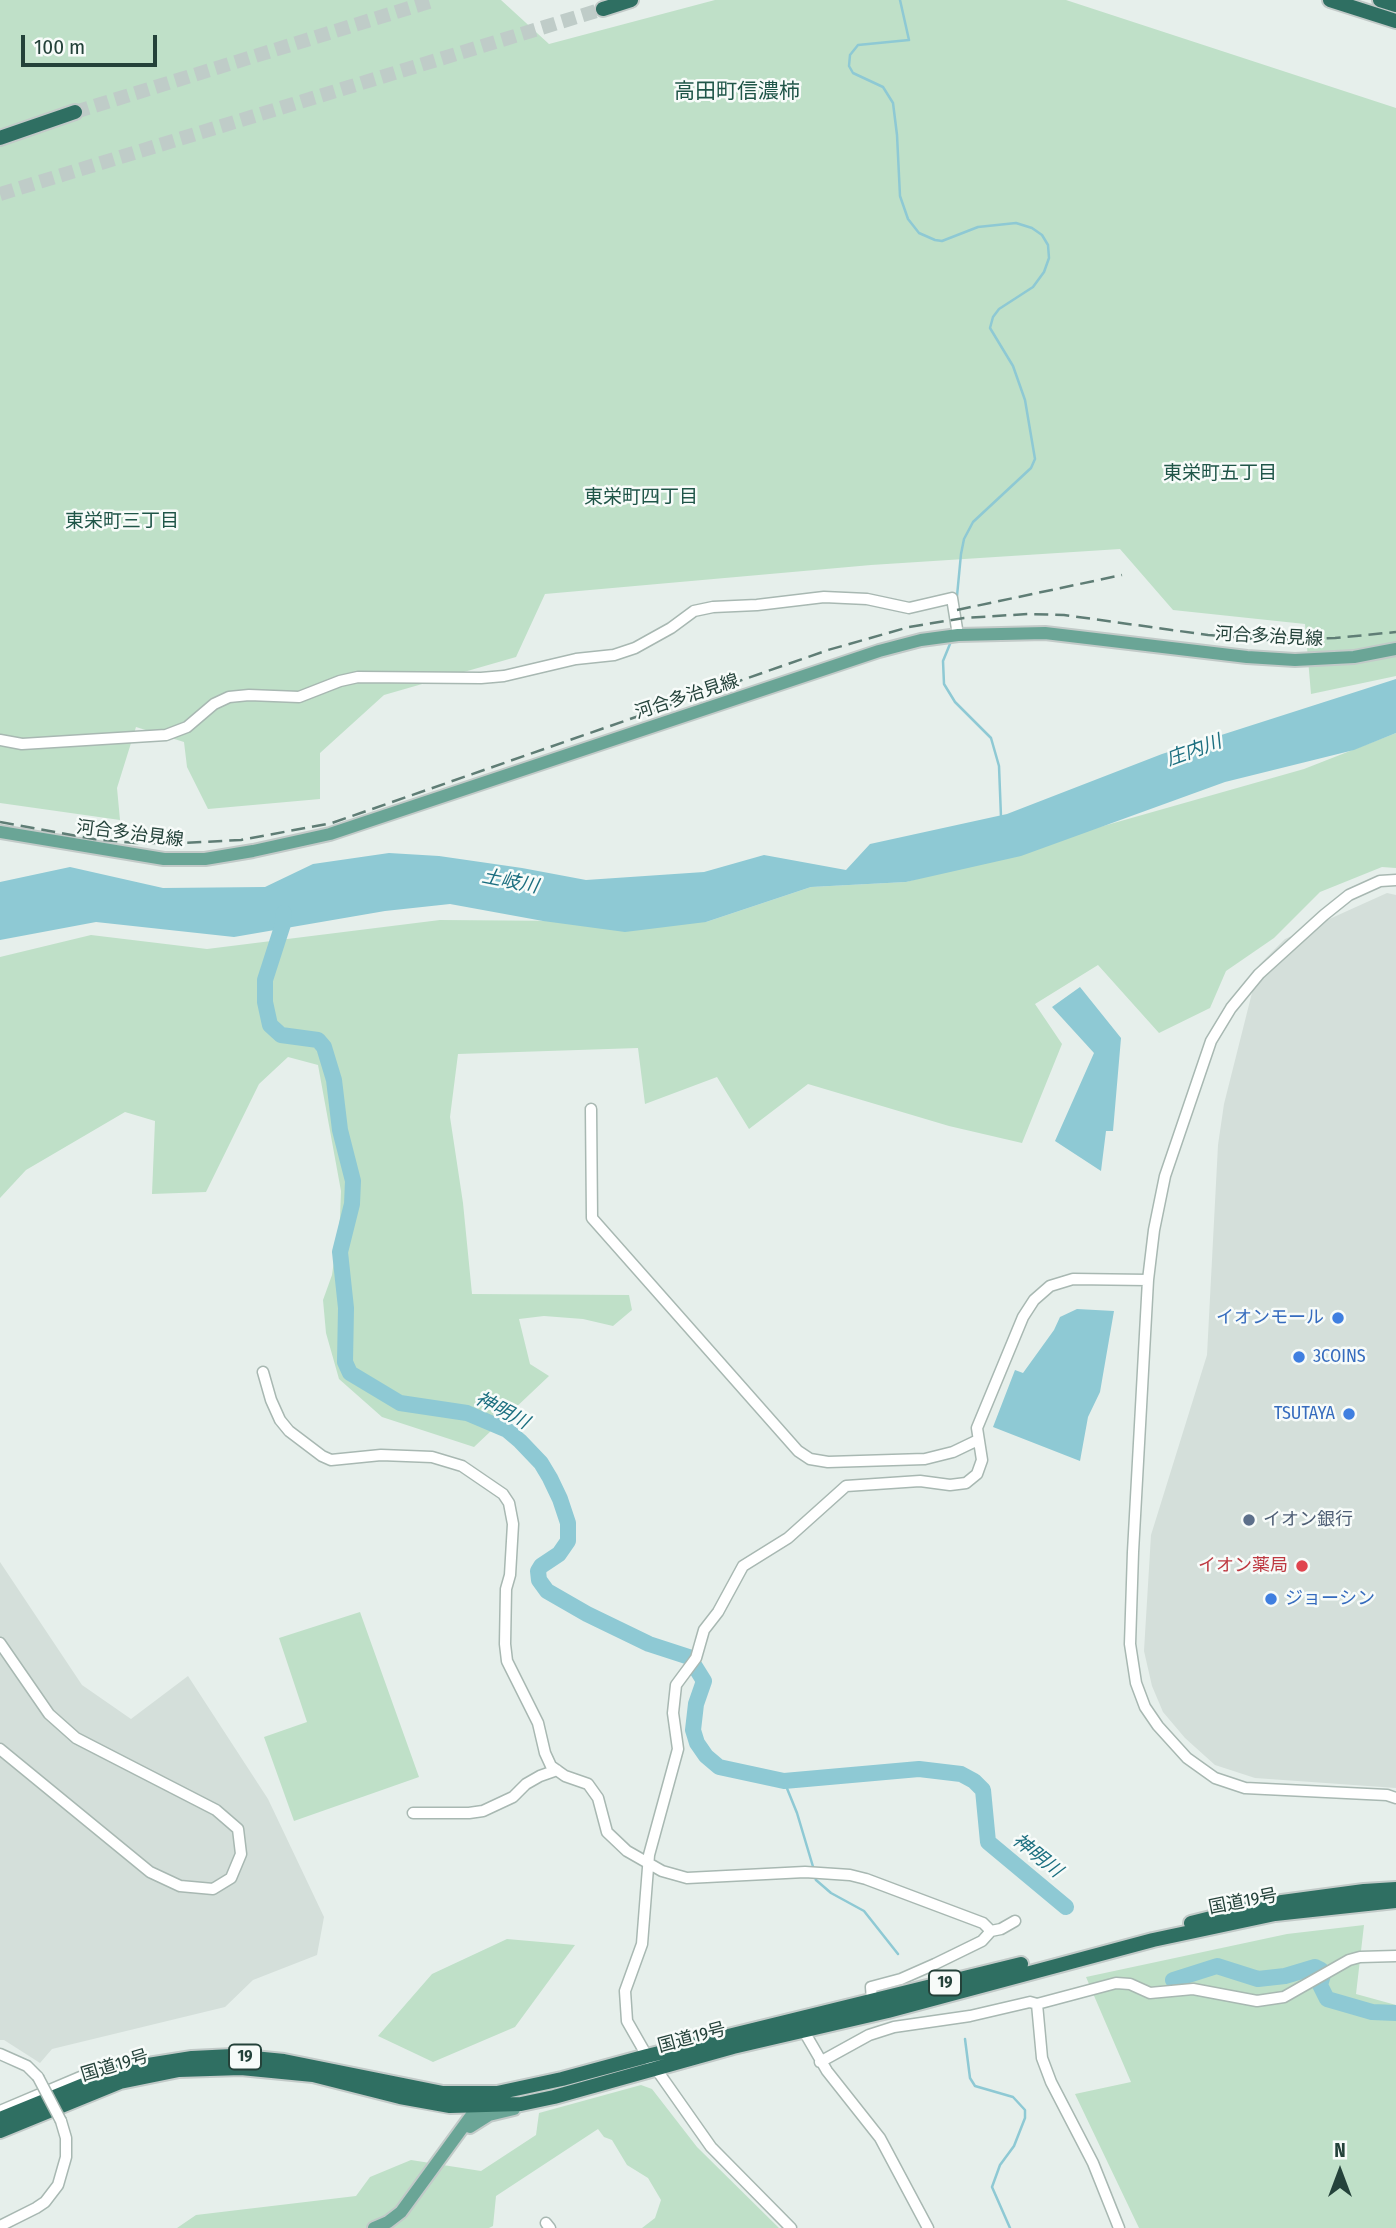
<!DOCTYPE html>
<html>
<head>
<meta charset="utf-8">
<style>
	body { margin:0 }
	#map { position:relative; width:1396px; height:2228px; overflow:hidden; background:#e6efeb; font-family:"Fira Sans Condensed",sans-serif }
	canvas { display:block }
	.north { position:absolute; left:1305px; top:2137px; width:70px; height:70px; -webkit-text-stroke:5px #f7fbf9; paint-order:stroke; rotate:0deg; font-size:19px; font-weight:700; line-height:28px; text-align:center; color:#24423a }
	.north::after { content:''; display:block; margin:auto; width:24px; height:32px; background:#24423a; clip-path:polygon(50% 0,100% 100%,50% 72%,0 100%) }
	.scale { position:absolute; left:21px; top:35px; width:136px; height:32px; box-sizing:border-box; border:4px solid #24423a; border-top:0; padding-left:9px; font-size:21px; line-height:24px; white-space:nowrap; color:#24423a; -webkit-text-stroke:5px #f7fbf9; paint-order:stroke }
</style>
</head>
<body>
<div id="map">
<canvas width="1396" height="2228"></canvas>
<div class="north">N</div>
<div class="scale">100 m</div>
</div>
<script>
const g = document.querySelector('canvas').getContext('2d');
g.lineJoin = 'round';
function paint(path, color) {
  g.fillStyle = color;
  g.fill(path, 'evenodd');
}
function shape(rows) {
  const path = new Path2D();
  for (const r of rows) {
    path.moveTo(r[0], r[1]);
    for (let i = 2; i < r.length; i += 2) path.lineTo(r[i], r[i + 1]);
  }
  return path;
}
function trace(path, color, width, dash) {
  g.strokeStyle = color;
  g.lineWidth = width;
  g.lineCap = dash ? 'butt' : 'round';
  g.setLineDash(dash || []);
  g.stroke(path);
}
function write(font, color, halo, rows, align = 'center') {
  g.font = font + ' "Fira Sans Condensed","Noto Sans JP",sans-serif';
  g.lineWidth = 5;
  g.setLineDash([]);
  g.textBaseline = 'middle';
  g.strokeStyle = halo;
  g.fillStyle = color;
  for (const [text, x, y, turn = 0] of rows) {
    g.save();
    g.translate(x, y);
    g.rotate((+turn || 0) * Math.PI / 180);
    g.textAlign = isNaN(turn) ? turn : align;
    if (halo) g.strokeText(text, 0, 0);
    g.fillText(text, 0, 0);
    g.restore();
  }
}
paint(shape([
	[1387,893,1396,895,1396,1788,1255,1778,1215,1765,1185,1738,1163,1712,1152,1686,1144,1651,1151,1535,1207,1355,1218,1145,1224,1104,1259,965,1285,939],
	[0,1562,82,1685,131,1719,188,1676,268,1799,324,1917,317,1955,253,1980,225,2007,52,2049,40,2063,4,2040,0,2040]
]), '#d4dfda');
paint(shape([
	[0,0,501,0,549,44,715,0,1066,0,1396,108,1396,676,1311,694,1305,624,1173,610,1120,549,871,565,545,594,516,657,384,695,320,753,320,799,208,809,187,767,184,742,136,727,117,788,120,820,0,803],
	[1396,733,1396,868,1382,867,1320,892,1274,938,1226,971,1210,1008,1159,1033,1098,965,1035,1004,1062,1044,1022,1143,949,1126,808,1084,749,1129,717,1077,645,1104,638,1048,458,1054,450,1117,463,1203,472,1294,629,1295,632,1310,613,1326,583,1319,544,1316,519,1319,530,1364,549,1376,474,1447,382,1417,339,1379,326,1333,323,1300,332,1275,340,1218,341,1191,318,1065,288,1057,259,1084,206,1192,152,1194,155,1121,125,1112,26,1170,0,1198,0,957,91,935,207,949,440,920,706,922,811,887,906,882,1304,769],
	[360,1612,419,1777,294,1821,264,1737,307,1722,279,1638],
	[1364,1925,1356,1994,1396,2005,1396,2228,1139,2228,1075,2094,1131,2082,1086,1977,1287,1934],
	[507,1939,575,1945,515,2027,433,2062,378,2036,432,1974],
	[641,2085,652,2089,697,2147,779,2228,642,2228,655,2218,661,2200,648,2178,627,2165,612,2140,604,2137,598,2129,496,2196,493,2226,489,2228,177,2228,196,2215,356,2196,370,2177,411,2160,481,2171,536,2135,539,2113]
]), '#bfe0c8');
paint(shape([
	[1396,679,1396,733,1354,750,1225,782,1021,856,906,882,811,887,706,922,625,932,543,921,450,904,385,911,234,937,96,922,0,940,0,882,70,867,163,888,265,887,313,864,389,853,439,856,522,868,586,880,704,872,764,855,846,870,870,844,1007,814,1162,754],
	[1080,987,1121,1038,1113,1131,1106,1131,1101,1171,1055,1141,1094,1053,1052,1007],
	[1077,1309,1114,1311,1100,1392,1088,1417,1080,1461,993,1427,1015,1370,1023,1373,1054,1330,1060,1317]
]), '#8ec9d4');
trace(shape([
	[900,0,909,40,858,45,850,55,849,66,853,73,883,87,893,103,897,135,900,196,908,219,919,233,935,240,942,241,978,227,1016,223,1032,228,1042,235,1048,245,1049,258,1044,272,1033,287,999,309,993,317,990,328,1013,366,1025,400,1035,459,1031,468,973,522,964,539,961,554,957,596],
	[952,639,943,661,944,684,955,702,991,738,999,766,1001,817],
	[784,1781,797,1813,814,1870],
	[815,1877,816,1880,831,1893,864,1911,898,1954],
	[965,2039,970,2078,975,2086,1013,2097,1025,2110,1025,2118,1014,2146,1000,2165,992,2187,1010,2228]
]), '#8ec9d4', 2.5);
trace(shape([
	[284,913,283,924,265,980,265,1002,270,1025,281,1035,318,1040,324,1047,334,1080,340,1130,353,1181,352,1204,340,1252,346,1308,345,1362,350,1373,400,1403,467,1413,507,1430,520,1441,541,1463,550,1478,560,1499,568,1523,568,1541,559,1554,541,1566,538,1571,539,1580,547,1591,587,1614,649,1644,689,1657,704,1681,696,1704,693,1730,697,1743,706,1756,719,1767,784,1781,919,1769,961,1774,974,1781,983,1790,988,1842,1066,1907],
	[1173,1980,1217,1966,1258,1979,1285,1976,1315,1967,1321,1970,1323,1975,1320,1985,1327,1999,1372,2012,1396,2013]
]), '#8ec9d4', 16);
trace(shape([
	[75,112,435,0],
	[0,194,603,9]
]), '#bfccc8', 14, [14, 7]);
const minor = shape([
	[0,740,22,744,166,735,187,727,214,704,229,697,249,695,299,697,340,681,358,677,481,678,504,676,576,659,614,655,635,648,671,628,694,611,713,607,757,605,824,597,867,599,909,608,952,598,958,635],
	[591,1109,592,1218,798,1451,810,1459,828,1462,925,1459,953,1452,978,1440],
	[1148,1280,1133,1552,1130,1644,1136,1683,1145,1707,1158,1726,1187,1758,1215,1778,1245,1788,1387,1795,1396,1798],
	[263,1372,271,1400,280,1420,289,1431,322,1456,331,1460,381,1455,432,1457,462,1466,503,1494,509,1503,513,1524,510,1575,506,1589,505,1644,507,1661,538,1723,545,1753,551,1766,565,1776,588,1784,598,1798,607,1832,627,1851,662,1871,687,1878,805,1872,850,1875,866,1879,983,1923,991,1931],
	[0,1643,49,1714,76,1738,216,1810,238,1829,241,1854,231,1878,213,1889,180,1886,150,1872,0,1749],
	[413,1813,469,1813,483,1811,513,1797,526,1784,540,1776,557,1770],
	[872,2001,871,1987,901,1979,935,1964,982,1941,991,1931,1001,1929,1015,1921],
	[1037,2004,1042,2058,1051,2082,1093,2163,1119,2228],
	[802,2028,827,2071,880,2138,928,2228],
	[0,2054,27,2066,38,2077],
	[820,2062,869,2035,894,2027,970,2016,1030,2002,1037,2004,1116,1983,1130,1984,1150,1993,1193,1989,1257,2001,1284,1997,1349,1960,1360,1957,1396,1956],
	[0,2111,85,2075,97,2078],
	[546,2223,550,2228],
	[0,2226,36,2208,45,2202,58,2185,66,2157,66,2138,61,2121],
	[791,2228,711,2147,647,2056,627,2021,625,1991,642,1944,649,1855,678,1749,673,1713,676,1685,696,1658,704,1630,718,1612,743,1566,788,1538,846,1486,920,1481,950,1485,966,1483,977,1474,982,1460,977,1428,1023,1317,1034,1300,1050,1286,1073,1279,1148,1280,1154,1230,1165,1176,1211,1041,1231,1008,1259,974,1324,915,1349,895,1380,881,1396,880]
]);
const major = shape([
	[0,832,164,859,205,859,253,851,330,834,879,651,921,640,958,635,1045,633,1247,657,1295,660,1354,657,1396,649],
	[470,2127,489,2115,514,2109],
	[374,2228,388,2222,401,2212,471,2116,487,2102]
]);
const highway = shape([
	[1330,0,1396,21],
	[1380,0,1396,5],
	[603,9,631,0],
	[0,138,75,112],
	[1191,1923,1267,1904,1364,1891,1396,1889],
	[0,2119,123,2069,192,2058,233,2056,284,2061,443,2093,497,2093,562,2079,647,2056,1021,1964],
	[0,2131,120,2082,179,2070,241,2068,313,2075,400,2097,450,2106,521,2104,554,2097,733,2047,888,2011,1153,1940,1275,1914,1396,1901]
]);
trace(minor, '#a8b8b2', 13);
trace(major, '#c2cac8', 16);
trace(highway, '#c2cac8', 18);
trace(minor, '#fff', 10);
trace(major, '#6aa596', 12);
trace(highway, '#2f6f62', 14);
trace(shape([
	[957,610,1122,575],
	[0,822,94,839,135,843,184,843,241,840,332,823,828,650,909,627,964,618,1028,614,1064,615,1208,635,1268,640,1335,638,1396,632]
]), '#5f7d75', 2.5, [14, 7]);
const minorBridge = shape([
	[38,2077,61,2121]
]);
trace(minorBridge, '#a8b8b2', 13, []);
trace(minorBridge, '#fff', 10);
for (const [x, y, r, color] of [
	[1338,1318,7,"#3f7fe0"],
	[1299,1357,7,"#3f7fe0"],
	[1349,1414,7,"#3f7fe0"],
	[1249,1520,7,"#5c6f8a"],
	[1302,1566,7,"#e0444e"],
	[1271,1599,7,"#3f7fe0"]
]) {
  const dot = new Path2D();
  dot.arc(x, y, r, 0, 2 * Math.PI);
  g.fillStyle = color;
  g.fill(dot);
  trace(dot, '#f7fbf9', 2.5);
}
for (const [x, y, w] of [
	[945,1983,32],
	[245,2057,32]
]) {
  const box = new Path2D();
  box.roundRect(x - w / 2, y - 12.5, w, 25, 5);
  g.fillStyle = '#f7fbf9';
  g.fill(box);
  trace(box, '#24423a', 2);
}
write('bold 16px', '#24423a', null, [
	["19",945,1983],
	["19",245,2057]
]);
write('18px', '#24423a', '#f7fbf9', [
	["河合多治見線",1269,637,3],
	["河合多治見線",687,697,-18],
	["河合多治見線",130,834,7],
	["国道19号",1243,1902,-11],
	["国道19号",692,2038,-15],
	["国道19号",115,2066,-17]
]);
write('18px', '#366cbe', '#f7fbf9', [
	["イオンモール",1324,1318],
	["3COINS",1313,1357,"left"],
	["TSUTAYA",1335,1414],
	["ジョーシン",1285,1599,"left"]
], 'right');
write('18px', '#4e5e75', '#f7fbf9', [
	["イオン銀行",1263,1520]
], 'left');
write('18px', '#be3a42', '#f7fbf9', [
	["イオン薬局",1288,1566]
], 'right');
write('19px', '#1f5548', '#f7fbf9', [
	["東栄町五丁目",1220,474],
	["東栄町四丁目",641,498],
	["東栄町三丁目",122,522]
]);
write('italic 19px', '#1c6f80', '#f7fbf9', [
	["庄内川",1194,751,-20],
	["土岐川",510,882,11],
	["神明川",502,1411,28],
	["神明川",1037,1856,39]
]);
write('21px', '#1f5548', '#f7fbf9', [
	["高田町信濃柿",737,92]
]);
</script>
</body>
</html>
